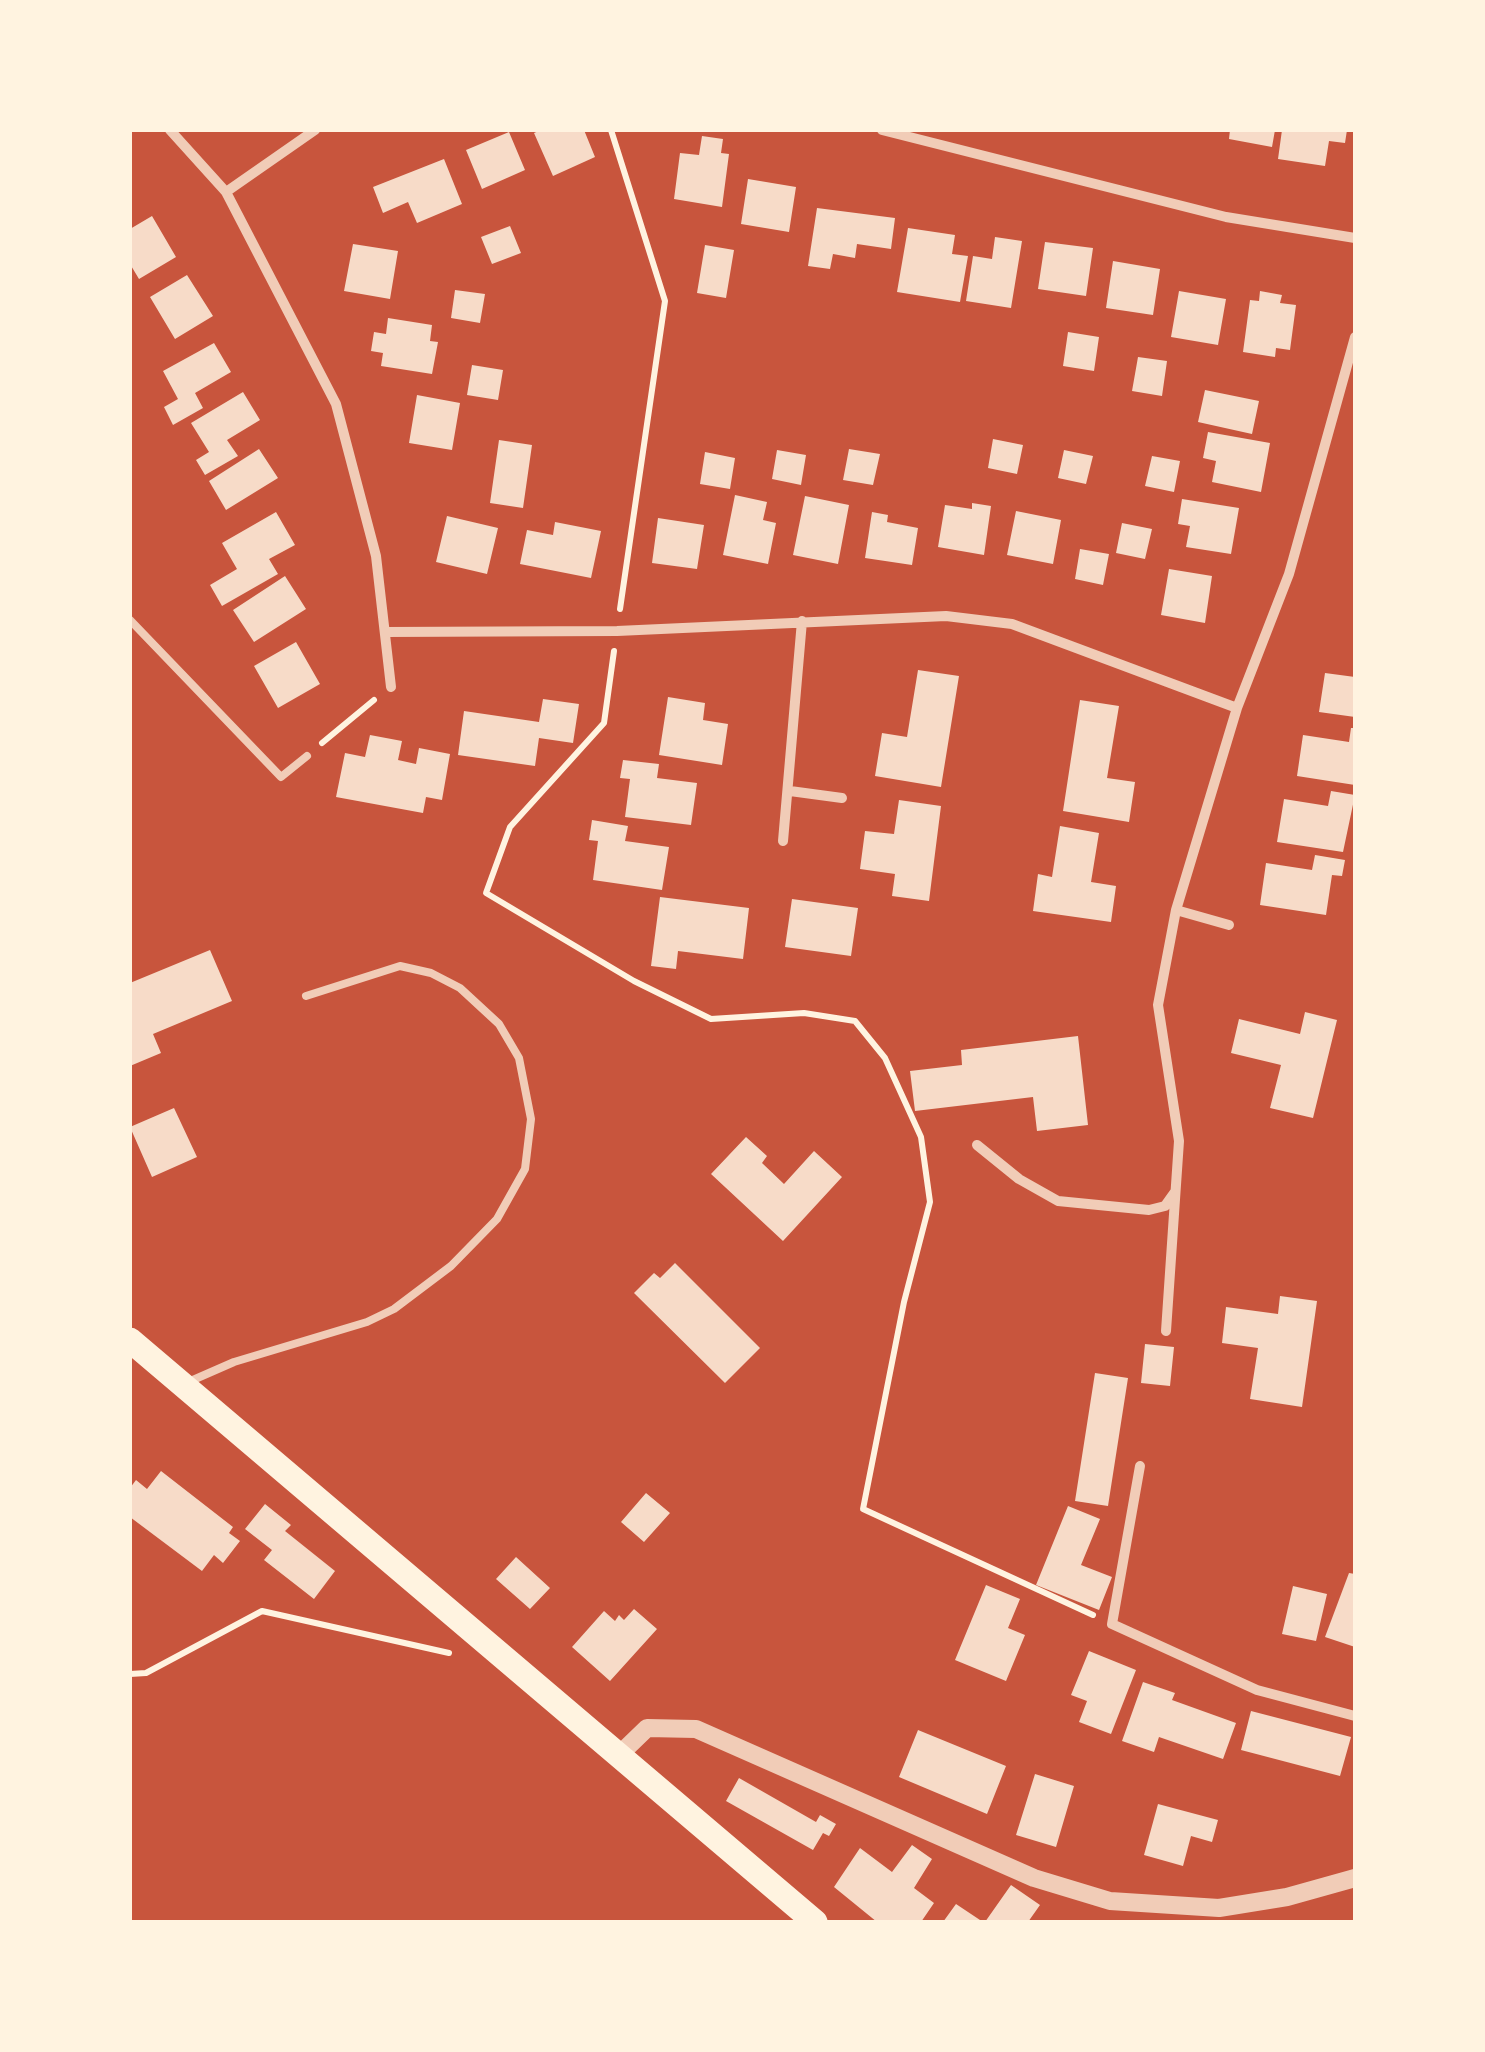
<!DOCTYPE html>
<html>
<head>
<meta charset="utf-8">
<style>
	body { margin:0 }
	#map { position:relative; width:1485px; height:2052px; overflow:hidden; background:#c8553d; font-family:Signika,sans-serif }
	canvas { display:block }
	.frame { position:absolute; inset:0; border:132px solid #fff3e0; pointer-events:none }
</style>
</head>
<body>
<div id="map">
<canvas width="1485" height="2052"></canvas>
<div class="frame"></div>
</div>
<script>
const g = document.querySelector('canvas').getContext('2d');
g.lineJoin = 'round';
function paint(path, color) {
  g.fillStyle = color;
  g.fill(path, 'evenodd');
}
function shape(rows) {
  const path = new Path2D();
  for (const r of rows) {
    path.moveTo(r[0], r[1]);
    for (let i = 2; i < r.length; i += 2) path.lineTo(r[i], r[i + 1]);
  }
  return path;
}
function trace(path, color, width, dash) {
  g.strokeStyle = color;
  g.lineWidth = width;
  g.lineCap = dash ? 'butt' : 'round';
  g.setLineDash(dash || []);
  g.stroke(path);
}
paint(shape([
	[541,130,584,130,595,157,553,176,534,133],
	[1230,130,1275,130,1272,147,1229,139],
	[1282,130,1347,130,1345,143,1329,141,1325,166,1278,159],
	[509,132,525,170,482,189,466,150],
	[702,136,723,139,721,153,729,154,722,207,674,199,680,153,699,155],
	[444,159,462,204,417,223,408,202,383,213,373,187],
	[748,179,796,187,789,232,741,224],
	[817,208,895,218,891,249,857,244,855,258,833,254,830,269,808,266],
	[152,216,176,257,139,279,130,264,130,229],
	[510,226,521,253,492,264,481,237],
	[908,228,955,235,952,254,968,256,960,302,897,292],
	[995,237,1022,241,1011,308,966,301,973,256,992,259],
	[1045,242,1093,248,1086,296,1038,289],
	[353,244,398,251,390,299,344,291],
	[705,245,734,250,726,298,697,293],
	[1113,261,1160,269,1153,315,1106,308],
	[187,275,213,316,175,339,150,297],
	[455,290,485,294,480,323,451,318],
	[1179,291,1226,299,1218,345,1171,337],
	[1260,291,1282,295,1280,303,1296,305,1290,350,1276,348,1275,357,1243,352,1250,300,1259,301],
	[388,318,432,325,430,341,438,342,432,374,381,366,383,353,371,351,374,332,386,334],
	[1068,332,1099,337,1094,371,1063,366],
	[214,343,231,372,195,393,203,408,173,425,164,407,178,399,163,371],
	[1138,357,1167,361,1162,396,1132,391],
	[472,365,503,370,498,400,467,395],
	[1205,390,1259,401,1252,434,1198,422],
	[243,392,260,420,227,440,238,456,205,475,196,460,209,452,191,423],
	[417,395,460,403,452,450,409,443],
	[1208,432,1270,443,1261,492,1212,482,1216,461,1203,458],
	[993,439,1023,445,1017,474,988,468],
	[499,440,532,445,523,508,490,503],
	[259,449,278,478,226,510,209,481],
	[849,449,880,454,873,485,843,480],
	[777,450,806,455,801,485,772,479],
	[1064,450,1093,456,1086,484,1058,478],
	[705,452,735,458,730,489,700,484],
	[1152,456,1180,461,1174,492,1145,486],
	[735,495,767,502,763,520,776,523,768,564,723,555],
	[805,496,849,505,838,564,793,555],
	[1182,499,1239,508,1231,554,1186,547,1190,526,1178,524],
	[972,503,991,506,984,555,938,547,945,505,972,509],
	[1016,511,1061,520,1053,564,1007,555],
	[276,512,295,545,269,559,278,574,222,606,210,585,237,569,222,543],
	[872,512,888,515,887,522,918,528,912,565,865,558],
	[447,516,498,528,487,574,436,562],
	[658,518,704,525,697,569,652,563],
	[555,522,601,531,591,578,520,564,527,530,553,535],
	[1122,523,1152,529,1145,559,1116,553],
	[1080,549,1109,554,1103,585,1075,579],
	[1169,569,1212,576,1205,623,1161,615],
	[285,576,306,609,254,642,233,610],
	[296,642,320,684,278,708,254,666],
	[918,670,959,676,941,787,875,776,882,733,907,737],
	[1325,673,1355,677,1355,717,1319,712],
	[668,697,705,703,703,720,728,724,722,765,659,755],
	[543,699,579,704,573,743,539,738,535,766,458,755,464,711,539,722],
	[1080,700,1119,706,1107,778,1135,782,1129,822,1063,811],
	[1351,728,1355,728,1355,785,1297,776,1303,735,1349,742],
	[370,735,402,741,398,760,416,764,419,748,450,754,442,800,426,797,423,813,336,797,345,753,365,757],
	[623,760,659,764,657,778,697,783,691,825,625,817,630,779,620,778],
	[1331,791,1355,795,1343,852,1277,842,1284,799,1328,806],
	[899,800,941,806,929,901,892,896,895,874,860,869,865,831,894,834],
	[592,820,628,826,625,841,669,847,662,890,593,880,598,841,589,840],
	[1060,826,1099,833,1091,882,1116,886,1111,922,1033,911,1038,874,1052,877],
	[1315,855,1345,860,1342,876,1332,875,1326,915,1260,905,1266,863,1312,870],
	[660,897,749,908,743,959,678,951,676,969,651,966],
	[792,899,858,908,851,956,785,947],
	[210,950,232,1001,153,1034,161,1053,130,1066,130,983],
	[1305,1012,1337,1020,1313,1118,1270,1108,1281,1065,1231,1053,1239,1019,1300,1034],
	[1078,1036,1088,1125,1037,1131,1033,1097,915,1111,910,1071,962,1065,961,1050],
	[174,1108,197,1157,152,1177,130,1127],
	[746,1137,767,1156,762,1163,784,1184,814,1151,842,1177,783,1241,711,1174],
	[675,1263,760,1348,725,1383,634,1293,654,1273,660,1278],
	[1280,1296,1317,1301,1302,1407,1250,1399,1258,1348,1222,1343,1226,1307,1278,1314],
	[1145,1344,1174,1347,1170,1386,1141,1383],
	[1095,1373,1128,1378,1108,1506,1075,1501],
	[161,1471,233,1527,229,1533,240,1541,223,1563,214,1555,202,1571,130,1517,130,1488,136,1480,147,1489],
	[646,1493,670,1513,644,1542,621,1522],
	[265,1504,291,1525,285,1531,335,1571,314,1599,264,1560,272,1550,245,1529],
	[1068,1506,1100,1519,1081,1565,1112,1577,1099,1610,1036,1585],
	[516,1557,550,1588,530,1609,496,1579],
	[1349,1573,1355,1574,1355,1647,1325,1637],
	[986,1585,1020,1599,1008,1628,1025,1635,1006,1681,955,1660],
	[1293,1586,1327,1594,1316,1641,1282,1634],
	[634,1609,657,1629,610,1681,572,1647,604,1611,615,1621,619,1615,624,1620],
	[1089,1651,1136,1670,1111,1734,1079,1722,1087,1701,1071,1695],
	[1143,1682,1175,1693,1172,1700,1236,1723,1223,1759,1159,1737,1154,1752,1122,1741],
	[1251,1711,1351,1737,1340,1776,1241,1750],
	[918,1730,1006,1766,987,1814,899,1777],
	[1035,1774,1074,1786,1056,1847,1016,1835],
	[739,1778,816,1822,820,1815,836,1824,829,1836,823,1833,813,1850,726,1801],
	[1158,1804,1218,1820,1212,1842,1191,1836,1183,1866,1144,1855],
	[912,1845,932,1859,914,1888,934,1903,921,1922,877,1922,834,1887,860,1848,892,1872],
	[1011,1885,1040,1905,1028,1922,985,1922],
	[956,1904,983,1922,943,1922]
]), '#f7dbc8');
trace(shape([
	[611,130,665,301,620,609],
	[614,651,604,723,510,827,486,893,634,981,711,1019,804,1013,855,1021,885,1058,921,1137,930,1202,904,1302,863,1509,1093,1615],
	[322,743,374,700],
	[130,1674,146,1673,262,1611,449,1653]
]), '#fff3e0', 6);
trace(shape([
	[130,620,281,777,307,756],
	[186,1383,234,1362,367,1322,394,1309,451,1266,497,1219,525,1169,531,1119,519,1058,499,1024,460,988,431,973,400,966,306,996]
]), '#f1ccb7', 8);
trace(shape([
	[170,130,226,192,336,404,376,556,391,687],
	[882,130,1226,217,1355,238],
	[226,192,315,130],
	[385,632,617,631,946,616,1012,624,1237,708],
	[790,791,842,798],
	[783,841,802,621],
	[1176,910,1229,925],
	[977,1145,1019,1179,1058,1201,1149,1210,1165,1206,1175,1192],
	[1166,1331,1179,1141,1158,1005,1176,910,1237,708,1289,574,1355,337],
	[1140,1466,1112,1624,1257,1690,1355,1716]
]), '#f1ccb7', 10);
trace(shape([
	[617,1757,647,1728,696,1729,1034,1878,1110,1901,1219,1908,1287,1897,1355,1878]
]), '#f1ccb7', 18);
trace(shape([
	[130,1340,815,1922]
]), '#fff3e0', 25);
</script>
</body>
</html>
